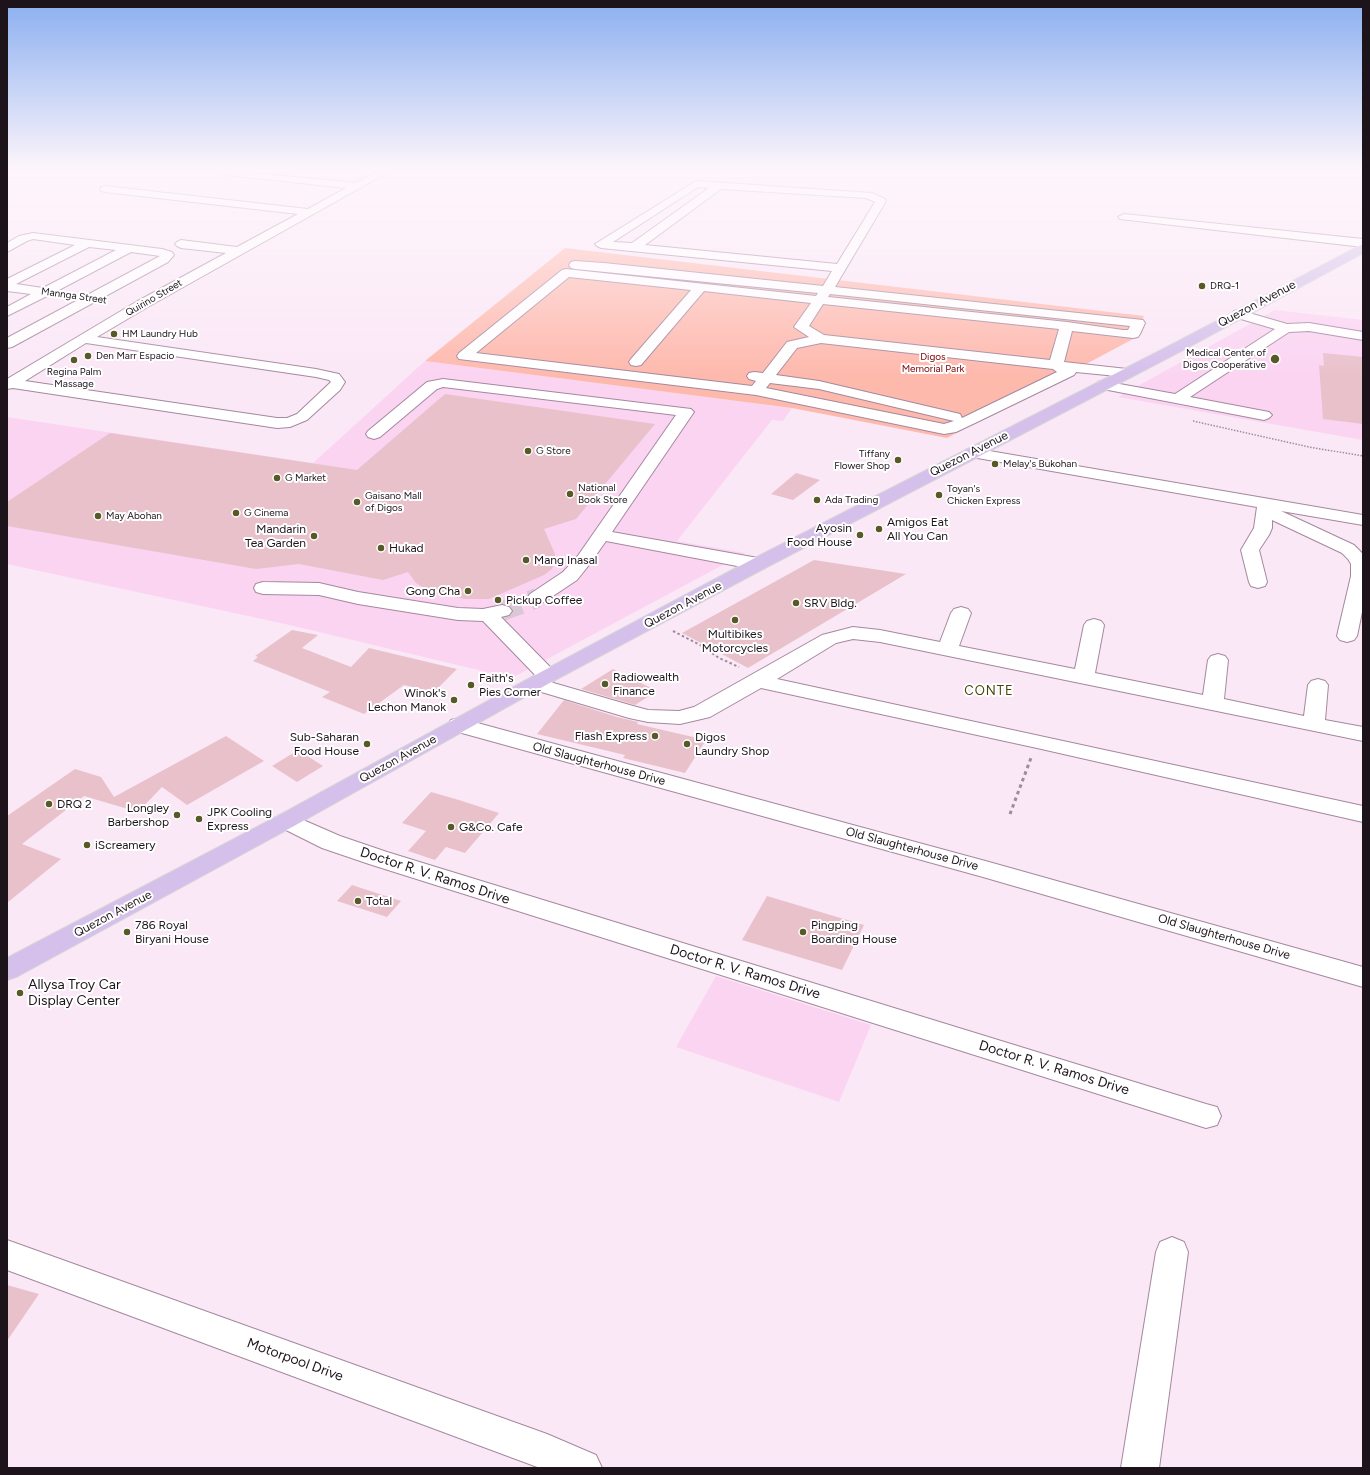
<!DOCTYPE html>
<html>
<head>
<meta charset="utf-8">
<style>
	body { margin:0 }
	#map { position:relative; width:1370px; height:1475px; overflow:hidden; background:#fbe8f7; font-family:Figtree,sans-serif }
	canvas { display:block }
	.frame { position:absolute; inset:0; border:8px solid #1d131b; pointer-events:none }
</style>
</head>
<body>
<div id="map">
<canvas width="1370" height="1475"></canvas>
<div class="frame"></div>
</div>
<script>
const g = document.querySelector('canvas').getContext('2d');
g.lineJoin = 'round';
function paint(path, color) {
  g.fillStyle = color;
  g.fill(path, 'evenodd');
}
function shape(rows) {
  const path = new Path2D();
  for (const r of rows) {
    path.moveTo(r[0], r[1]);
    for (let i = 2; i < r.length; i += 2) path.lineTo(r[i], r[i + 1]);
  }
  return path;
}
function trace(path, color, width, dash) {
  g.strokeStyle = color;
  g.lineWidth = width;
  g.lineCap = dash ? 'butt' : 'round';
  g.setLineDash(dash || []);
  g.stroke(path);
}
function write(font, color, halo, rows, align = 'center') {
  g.font = font + ' Figtree,sans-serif';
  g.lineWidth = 4;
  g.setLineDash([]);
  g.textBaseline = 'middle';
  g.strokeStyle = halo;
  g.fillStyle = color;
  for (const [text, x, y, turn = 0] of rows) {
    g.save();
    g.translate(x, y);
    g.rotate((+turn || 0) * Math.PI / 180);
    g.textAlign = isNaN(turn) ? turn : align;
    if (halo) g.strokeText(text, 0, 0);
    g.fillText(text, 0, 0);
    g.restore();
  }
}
paint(shape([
	[1275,310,1363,320,1363,440,1118,397],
	[425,361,792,408,783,421,772,420,677,541,745,553,512,678,285,624,7,564,7,417,313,463],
	[716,976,871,1025,839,1102,676,1047]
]), '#fbd4f2');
paint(shape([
	[565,248,1144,316,1135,338,947,438,792,408,425,361]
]), '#feb9ad');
paint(shape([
	[1323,353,1363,357,1363,424,1323,419,1319,365,1324,366],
	[445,394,655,424,576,519,544,529,555,554,555,561,552,569,544,575,489,599,466,599,437,594,425,589,416,583,408,572,383,580,299,564,256,569,7,526,7,502,110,433,357,470],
	[796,473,820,480,793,500,771,494],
	[814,560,906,574,748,668,682,633],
	[292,630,318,635,302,648,351,667,369,648,457,669,434,692,404,685,364,714,322,697,330,692,253,661,258,657,255,656],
	[613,669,657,691,635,705,581,689],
	[564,700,617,717,638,722,637,724,706,740,685,773,623,758,625,755,537,734],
	[226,736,264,761,187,805,162,787,138,812,84,796,22,844,61,859,7,903,7,816,75,769,101,777,114,797],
	[298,750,323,766,297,782,272,766],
	[431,792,459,800,499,813,465,853,446,847,435,860,408,851,426,831,402,823],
	[352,885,401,901,387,917,337,901],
	[767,896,864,925,842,970,742,940],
	[7,1285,39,1294,7,1341]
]), '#e9c1cb');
trace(shape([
	[502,611,537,598]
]), '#dac8d6', 20, [20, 10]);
const minor = shape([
	[224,170,356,183,380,170,392,170,146,308,97,337,316,369,339,374,345,382,340,390,307,420,290,427,277,428,13,388,7,389,7,379,136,302,226,253,181,248,177,246,175,244,177,242,181,240,237,247,298,214,105,192,101,191,100,189,101,187,105,186,308,209,346,188,227,175,222,172,224,170],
	[86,343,316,377,329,380,331,382,297,414,287,418,277,418,25,381,86,343],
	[696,181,872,193,885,199,886,201,835,287,1143,320,1145,323,1140,334,1138,337,1133,338,1072,331,1064,362,1127,369,1132,370,1134,373,1132,376,1127,377,1076,372,1074,375,975,423,956,432,944,434,756,395,459,359,457,356,459,353,562,270,566,269,816,296,818,293,575,269,571,268,569,265,571,262,575,261,604,263,823,286,832,271,601,248,597,246,595,244,696,181],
	[698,187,709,188,632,243,613,242,698,187],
	[721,189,866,198,875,202,837,264,645,245,721,189],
	[569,277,691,290,631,359,629,362,631,365,636,366,641,365,704,291,811,303,794,327,809,337,787,342,763,373,754,372,749,373,747,376,749,379,756,381,752,386,476,353,569,277],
	[830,294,1130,326,1128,330,1123,330,1067,322,828,297,830,294],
	[823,304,1059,329,1050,360,824,335,809,326,823,304],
	[821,343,1053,369,1057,372,962,418,960,414,819,381,776,375,797,348,821,343],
	[770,383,819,389,954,421,944,424,766,388,770,383],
	[1124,214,1363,239,1363,247,1120,219,1118,217,1124,214],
	[33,233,162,249,172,252,174,255,168,262,12,347,7,348,7,338,160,256,131,252,55,292,54,296,47,296,7,316,7,307,31,294,7,291,7,279,75,245,33,239,27,241,7,252,7,243,19,236,33,233],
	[89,247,116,250,43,288,16,284,89,247],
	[1239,310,1287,324,1309,323,1363,332,1363,340,1309,331,1289,332,1190,397,1269,412,1272,415,1269,418,1264,420,1103,389,1098,388,1096,385,1098,382,1103,381,1175,394,1275,329,1234,317,1232,314,1234,311,1239,310],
	[443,379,691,409,694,412,612,532,758,558,765,560,767,564,765,568,758,570,606,541,589,565,577,580,544,602,537,604,530,602,527,598,530,594,563,572,577,557,676,415,443,387,437,389,380,437,374,439,368,437,366,434,368,431,427,382,443,379],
	[972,448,1363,515,1363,525,1281,511,1354,545,1363,554,1363,607,1357,636,1354,640,1347,642,1340,640,1337,636,1351,576,1351,564,1348,559,1342,553,1272,520,1272,528,1269,535,1259,550,1267,582,1265,586,1258,588,1251,586,1249,582,1241,550,1254,528,1257,507,966,456,964,453,966,450,972,448],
	[263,582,319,583,358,592,458,608,483,609,502,605,509,607,512,611,509,615,501,617,555,672,558,676,555,680,550,682,633,706,648,710,679,711,694,707,822,635,853,627,880,630,940,642,951,613,954,609,961,607,968,609,971,613,959,646,1075,669,1084,625,1087,621,1094,619,1101,621,1104,625,1095,673,1203,695,1208,660,1211,656,1218,654,1225,656,1228,660,1224,699,1304,716,1308,685,1311,681,1318,679,1325,681,1328,685,1325,720,1363,727,1363,741,880,642,853,639,836,643,777,679,1363,806,1363,822,1037,748,761,688,710,717,680,724,648,722,629,718,528,688,525,684,528,680,535,678,539,679,483,621,458,620,358,604,319,595,263,594,256,592,254,588,256,584,263,582],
	[459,718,989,862,1363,967,1363,987,983,877,451,730,448,725,451,720,459,718],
	[286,813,294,816,340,836,387,852,1206,1104,1217,1107,1221,1116,1217,1125,1206,1128,369,864,322,848,278,826,274,821,278,816,286,813],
	[1172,1237,1184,1242,1188,1252,1159,1468,1121,1468,1156,1252,1160,1242,1172,1237],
	[7,1240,547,1434,596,1455,602,1468,540,1468,7,1270,7,1240]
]);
const major = shape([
	[1363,244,1363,253,1183,350,765,568,555,680,294,826,16,977,7,980,7,958,278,816,541,672,751,560,1173,344,1363,244]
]);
trace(minor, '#a5889e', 2);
trace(major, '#d6d5d6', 2);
trace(shape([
	[1193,421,1309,447,1363,456]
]), '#9c8d99', 1.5, [1.5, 1.5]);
trace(shape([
	[673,631,702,646,719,658,739,667]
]), '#9c8d99', 2, [2.5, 2.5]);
trace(shape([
	[1010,814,1031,758]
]), '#9c8d99', 3, [3.5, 3.5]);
paint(minor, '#fff');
paint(major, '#d5c0eb');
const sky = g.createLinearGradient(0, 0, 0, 376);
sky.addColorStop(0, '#8baff0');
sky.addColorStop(0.45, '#fdf5fb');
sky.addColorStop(1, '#fdf5fb00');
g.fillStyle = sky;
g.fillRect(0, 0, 1370, 376);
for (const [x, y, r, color] of [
	[1202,286,4,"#575927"],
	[114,334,4,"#575927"],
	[88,356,4,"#575927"],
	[1275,359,5,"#575927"],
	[74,360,4,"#575927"],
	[528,451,4,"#575927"],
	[898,460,4,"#575927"],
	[995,464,4,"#575927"],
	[277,478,4,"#575927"],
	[570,494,4,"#575927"],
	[939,495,4,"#575927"],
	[817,500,4,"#575927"],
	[357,502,4,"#575927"],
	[236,513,4,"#575927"],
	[98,516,4,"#575927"],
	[879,529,4,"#575927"],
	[860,535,4,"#575927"],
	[314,536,4,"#575927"],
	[381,548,4,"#575927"],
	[526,560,4,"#575927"],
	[468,591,4,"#575927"],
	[498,600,4,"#575927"],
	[796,603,4,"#575927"],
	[735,620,4,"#575927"],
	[605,684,4,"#575927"],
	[471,685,4,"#575927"],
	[454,700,4,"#575927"],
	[655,736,4,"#575927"],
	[367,744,4,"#575927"],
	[687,744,4,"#575927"],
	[49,804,4,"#575927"],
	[177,815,4,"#575927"],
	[199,819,4,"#575927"],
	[451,827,4,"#575927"],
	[87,845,4,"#575927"],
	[358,901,4,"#575927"],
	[127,932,4,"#575927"],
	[803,932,4,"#575927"],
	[20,993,4,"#575927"]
]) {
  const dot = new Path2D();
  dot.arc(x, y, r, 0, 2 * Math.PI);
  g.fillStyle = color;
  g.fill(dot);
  trace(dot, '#fff', 1.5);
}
write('10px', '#1d131b', '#fff', [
	["DRQ-1",1210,286],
	["HM Laundry Hub",122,334],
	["Medical Center of",1266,353,"right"],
	["Digos Cooperative",1266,365,"right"],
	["Den Marr Espacio",96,356],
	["Regina Palm",74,372,"center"],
	["Massage",74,384,"center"],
	["G Store",536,451],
	["Tiffany",890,454,"right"],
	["Flower Shop",890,466,"right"],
	["Melay's Bukohan",1003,464],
	["G Market",285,478],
	["National",578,488],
	["Book Store",578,500],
	["Toyan's",947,489],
	["Chicken Express",947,501],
	["Gaisano Mall",365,496],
	["of Digos",365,508],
	["Ada Trading",825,500],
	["G Cinema",244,513],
	["May Abohan",106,516]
], 'left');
write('10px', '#1d131b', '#fff', [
	["Mannga Street",74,296,8],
	["Quirino Street",154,298,-30]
]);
write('10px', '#7c0000', '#fff', [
	["Digos",933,357],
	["Memorial Park",933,369]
]);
write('12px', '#1d131b', '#fff', [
	["Quezon Avenue",1257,304,-28],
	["Quezon Avenue",969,454,-27],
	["Quezon Avenue",683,605,-28],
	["Quezon Avenue",398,759,-29],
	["Old Slaughterhouse Drive",599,764,15],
	["Old Slaughterhouse Drive",912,849,15],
	["Quezon Avenue",113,914,-28],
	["Old Slaughterhouse Drive",1224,937,16]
]);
write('12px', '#1d131b', '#fff', [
	["Amigos Eat",887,522],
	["All You Can",887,536],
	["Ayosin",852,528,"right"],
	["Food House",852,542,"right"],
	["Mandarin",306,529,"right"],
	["Tea Garden",306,543,"right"],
	["Hukad",389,548],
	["Mang Inasal",534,560],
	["Gong Cha",460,591,"right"],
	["Pickup Coffee",506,600],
	["SRV Bldg.",804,603],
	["Multibikes",735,634,"center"],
	["Motorcycles",735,648,"center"],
	["Radiowealth",613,677],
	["Finance",613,691],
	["Faith's",479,678],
	["Pies Corner",479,692],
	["Winok's",446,693,"right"],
	["Lechon Manok",446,707,"right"],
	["Flash Express",647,736,"right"],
	["Sub-Saharan",359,737,"right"],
	["Food House",359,751,"right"],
	["Digos",695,737],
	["Laundry Shop",695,751],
	["DRQ 2",57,804],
	["Longley",169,808,"right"],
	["Barbershop",169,822,"right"],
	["JPK Cooling",207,812],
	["Express",207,826],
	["G&Co. Cafe",459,827],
	["iScreamery",95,845],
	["Total",366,901],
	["786 Royal",135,925],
	["Biryani House",135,939],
	["Pingping",811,925],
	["Boarding House",811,939]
], 'left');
g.letterSpacing = '1px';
write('13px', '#454707', '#fff', [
	["CONTE",989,691]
]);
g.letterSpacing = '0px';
write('14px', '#1d131b', '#fff', [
	["Doctor R. V. Ramos Drive",435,876,18],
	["Doctor R. V. Ramos Drive",745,972,17],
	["Doctor R. V. Ramos Drive",1054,1068,17],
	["Motorpool Drive",295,1360,20]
]);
write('14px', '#1d131b', '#fff', [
	["Allysa Troy Car",28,985],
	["Display Center",28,1001]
], 'left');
</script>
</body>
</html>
